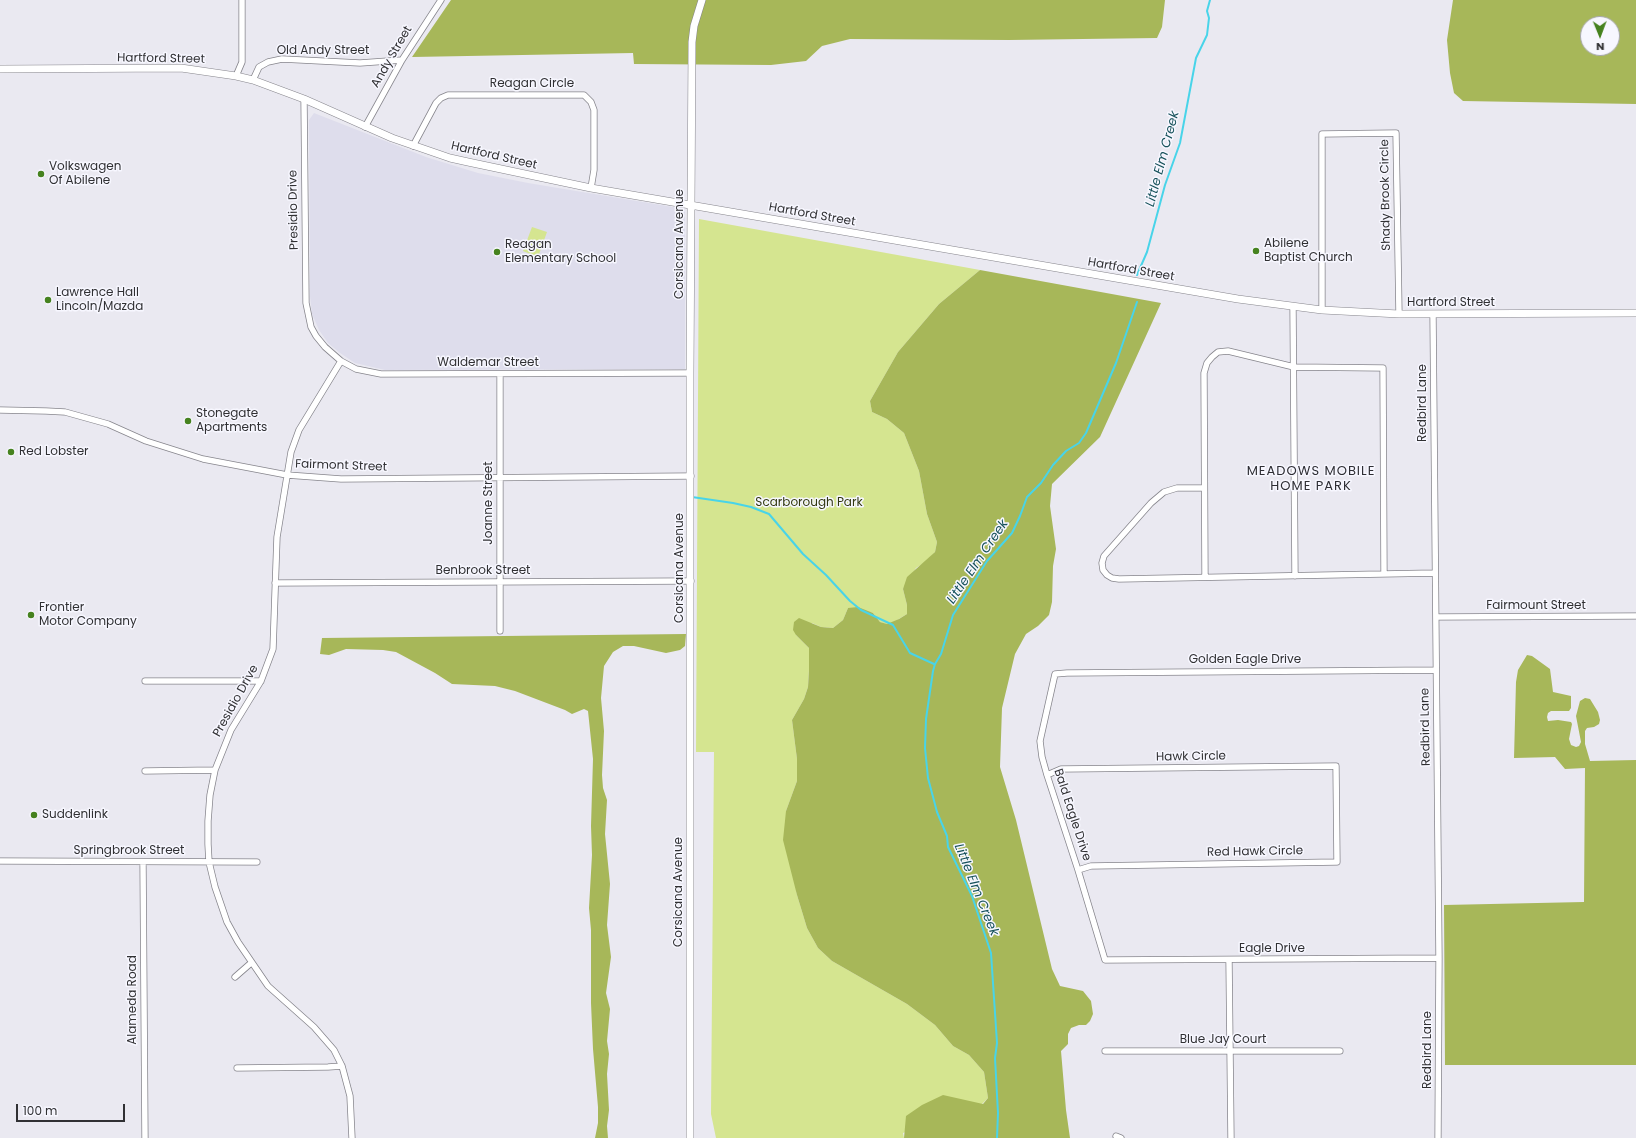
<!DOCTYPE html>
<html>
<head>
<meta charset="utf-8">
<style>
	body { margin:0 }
	#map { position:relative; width:1636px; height:1138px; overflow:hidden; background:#eae9f1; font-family:Poppins,sans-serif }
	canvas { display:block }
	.north { position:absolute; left:1580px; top:16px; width:40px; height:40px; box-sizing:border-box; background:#f7f7ff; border:1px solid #a7a7ad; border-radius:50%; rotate:179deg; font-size:11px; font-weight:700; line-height:16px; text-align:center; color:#303033 }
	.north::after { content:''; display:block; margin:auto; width:14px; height:18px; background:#46821f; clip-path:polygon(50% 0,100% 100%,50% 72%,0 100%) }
	.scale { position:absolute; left:16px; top:1104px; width:109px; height:18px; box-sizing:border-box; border:2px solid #303033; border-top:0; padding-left:5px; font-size:12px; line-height:14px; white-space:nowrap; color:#303033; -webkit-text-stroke:3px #f7f7ff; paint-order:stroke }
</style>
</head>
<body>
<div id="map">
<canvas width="1636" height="1138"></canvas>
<div class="north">N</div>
<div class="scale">100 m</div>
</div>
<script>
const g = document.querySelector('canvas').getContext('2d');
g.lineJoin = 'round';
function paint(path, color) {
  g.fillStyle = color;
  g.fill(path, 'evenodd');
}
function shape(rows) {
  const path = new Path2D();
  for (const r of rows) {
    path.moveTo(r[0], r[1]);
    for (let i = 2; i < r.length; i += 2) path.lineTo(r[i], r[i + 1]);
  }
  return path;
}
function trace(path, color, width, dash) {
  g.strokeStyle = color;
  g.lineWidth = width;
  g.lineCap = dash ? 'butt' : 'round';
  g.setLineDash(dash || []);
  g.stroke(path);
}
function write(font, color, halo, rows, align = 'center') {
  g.font = font + ' Poppins,sans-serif';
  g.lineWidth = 3;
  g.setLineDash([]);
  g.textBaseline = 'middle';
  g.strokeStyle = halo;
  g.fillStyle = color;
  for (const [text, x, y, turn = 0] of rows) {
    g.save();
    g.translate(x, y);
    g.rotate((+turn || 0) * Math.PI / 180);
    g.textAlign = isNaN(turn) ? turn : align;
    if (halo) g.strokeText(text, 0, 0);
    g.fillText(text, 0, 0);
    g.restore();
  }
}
paint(shape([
	[314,113,426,157,478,173,528,183,685,209,685,369,385,370,355,363,340,353,328,343,319,330,312,314,310,296,309,120]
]), '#deddec');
paint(shape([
	[699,219,980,270,939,304,898,352,870,401,872,412,887,419,904,433,919,471,927,514,937,542,935,552,927,561,916,568,903,589,907,605,907,614,889,625,880,622,873,613,848,608,843,620,833,628,821,627,812,623,796,635,809,648,809,670,808,687,804,699,792,720,797,759,797,781,786,811,797,895,807,928,818,948,832,961,907,1004,935,1025,953,1046,969,1055,984,1072,988,1098,982,1104,903,1133,904,1138,716,1138,711,1114,714,752,696,752],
	[532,227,547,232,538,257,523,251]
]), '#d5e590');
paint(shape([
	[451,0,1165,0,1162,27,1157,38,1009,40,850,39,822,46,806,61,771,65,634,64,633,53,412,57],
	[1453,0,1636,0,1636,104,1463,101,1454,93,1450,73,1447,40],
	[1588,24,1612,24,1612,48,1588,48],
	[980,270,1161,303,1100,437,1052,484,1050,506,1056,549,1053,566,1052,602,1049,615,1038,626,1026,634,1015,654,1002,708,1000,767,1016,820,1052,969,1060,986,1083,991,1091,1001,1093,1014,1090,1021,1086,1025,1079,1025,1071,1028,1068,1034,1068,1044,1061,1051,1066,1110,1070,1138,904,1138,906,1116,922,1105,943,1095,983,1104,988,1098,984,1072,969,1055,953,1046,935,1025,907,1004,832,961,818,948,807,928,797,895,783,840,786,811,797,781,797,759,792,720,804,699,808,687,809,670,809,648,796,635,793,630,794,622,799,618,821,627,833,628,843,620,848,608,858,607,873,613,880,622,887,624,899,619,907,614,907,605,903,589,907,577,935,552,937,542,927,514,919,471,904,433,887,419,872,412,870,401,898,352,939,304],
	[686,634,685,646,680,650,666,653,634,646,623,646,613,652,604,666,601,698,604,731,602,775,603,788,607,800,605,834,610,884,607,925,611,957,606,993,610,1009,607,1041,609,1054,607,1074,609,1110,607,1126,608,1138,595,1138,598,1123,598,1107,593,1049,591,1003,591,930,589,908,592,855,591,826,593,759,588,711,584,709,572,714,565,710,515,691,495,686,452,684,435,673,396,652,383,650,346,649,329,655,320,654,322,638],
	[1527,655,1532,656,1550,669,1553,692,1571,696,1571,708,1569,711,1551,711,1548,713,1547,717,1548,721,1558,720,1571,722,1572,724,1569,739,1571,745,1576,747,1579,746,1581,742,1576,716,1580,701,1585,698,1590,699,1598,712,1600,720,1599,724,1594,727,1587,728,1585,731,1585,744,1590,761,1636,760,1636,1065,1445,1065,1444,905,1584,902,1585,768,1565,769,1555,757,1514,758,1516,682,1518,670]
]), '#a7b759');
trace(shape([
	[1137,275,1147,252,1165,185,1180,143,1196,58,1207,35,1209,18,1207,11,1210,0],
	[692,497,733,503,751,507,769,514,803,554,826,575,850,601,861,610,893,625,910,653,934,664],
	[997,1138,998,1113,995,1058,997,1043,991,953,972,896,948,847,947,836,937,812,928,778,925,748,926,719,933,671,935,664,941,654,953,615,987,561,1012,533,1020,516,1027,497,1041,483,1053,465,1066,451,1079,443,1086,433,1116,363,1137,302]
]), '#48d4e9', 2);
const minor = shape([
	[236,76,242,62,242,0],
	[253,80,259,67,268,62,282,59,360,63,402,60],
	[304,99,306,303,311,327,316,336,325,347,341,361,356,369,381,374,690,373],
	[365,127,402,60,441,0],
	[413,146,436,103,441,98,448,95,584,95,591,102,594,110,594,170,591,188],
	[1293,307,1295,576],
	[1322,310,1322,134,1396,133,1399,314],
	[1433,315,1439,958,1438,1138],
	[341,361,299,430,291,452,277,537,273,649,261,681,231,730,215,770,210,795,208,821,208,844,209,862,215,887,227,922,238,942,268,986,314,1027,334,1050,342,1066,350,1096,352,1138],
	[500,374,500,631],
	[0,410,46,411,65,412,108,424,146,441,203,459,287,475,341,479,691,476],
	[1204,488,1177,488,1164,492,1151,503,1104,556,1102,563,1103,570,1107,575,1112,578,1119,579,1435,573],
	[1205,577,1204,373,1207,363,1212,357,1218,352,1228,351,1294,367,1383,368,1384,574],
	[275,583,691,581],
	[1436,617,1636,616],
	[1436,670,1067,673,1055,674,1040,741,1042,757,1047,775,1078,870,1105,960,1439,958],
	[145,681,261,681],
	[145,771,215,770],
	[1047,775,1061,769,1336,766,1337,862,1091,866,1078,870],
	[0,861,257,862],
	[143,862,145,1138],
	[1229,960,1231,1138],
	[235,977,251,963],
	[1105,1051,1340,1051],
	[237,1068,328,1067,342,1066],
	[1116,1136,1121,1138]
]);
const tertiary = shape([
	[0,69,181,68,236,76,253,80,304,99,392,138,450,158,468,162,591,188,1238,299,1322,310,1399,314,1636,313],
	[690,1138,690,373,692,42,694,26,702,0]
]);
trace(minor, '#86858c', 7);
trace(tertiary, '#86858c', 8);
trace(minor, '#fff', 5.5);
trace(tertiary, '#fff', 7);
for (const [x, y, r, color] of [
	[41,174,4,"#46821f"],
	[1256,251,4,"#46821f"],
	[497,252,4,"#46821f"],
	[48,300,4,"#46821f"],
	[188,421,4,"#46821f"],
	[11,452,4,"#46821f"],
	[31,615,4,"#46821f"],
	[34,815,4,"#46821f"]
]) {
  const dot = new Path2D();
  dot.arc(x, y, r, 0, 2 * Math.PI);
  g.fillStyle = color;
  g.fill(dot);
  trace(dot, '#f7f7ff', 1.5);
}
write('12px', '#303033', '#f7f7ff', [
	["Old Andy Street",323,51],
	["Andy Street",392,57,-60],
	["Hartford Street",161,59,1],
	["Reagan Circle",532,84],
	["Hartford Street",494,156,13],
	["Shady Brook Circle",1386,195,-91],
	["Presidio Drive",294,210,-91],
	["Hartford Street",812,215,10],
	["Corsicana Avenue",680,244,-90],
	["Hartford Street",1131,270,10],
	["Hartford Street",1451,303],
	["Waldemar Street",488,363],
	["Redbird Lane",1423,403,-90],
	["Fairmont Street",341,466,2],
	["Joanne Street",489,503,-90],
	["Corsicana Avenue",680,568,-90],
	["Benbrook Street",483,571],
	["Fairmount Street",1536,606],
	["Golden Eagle Drive",1245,660],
	["Presidio Drive",236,701,-61],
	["Redbird Lane",1426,727,-91],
	["Hawk Circle",1191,757,-1],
	["Bald Eagle Drive",1072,815,72],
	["Springbrook Street",129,851],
	["Red Hawk Circle",1255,852,-1],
	["Corsicana Avenue",679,892,-90],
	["Eagle Drive",1272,949],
	["Alameda Road",133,1000,-90],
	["Blue Jay Court",1223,1040],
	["Redbird Lane",1428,1050,-90]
]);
write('12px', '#303033', '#f7f7ff', [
	["Volkswagen",49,167],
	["Of Abilene",49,181],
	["Abilene",1264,244],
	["Baptist Church",1264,258],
	["Reagan",505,245],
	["Elementary School",505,259],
	["Lawrence Hall",56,293],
	["Lincoln/Mazda",56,307],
	["Stonegate",196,414],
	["Apartments",196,428],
	["Red Lobster",19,452],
	["Frontier",39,608],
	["Motor Company",39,622],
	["Suddenlink",42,815]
], 'left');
write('12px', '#333912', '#f7f7ff', [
	["Scarborough Park",809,503]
]);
write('italic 13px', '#16515a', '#f7f7ff', [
	["Little Elm Creek",1163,159,-75],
	["Little Elm Creek",978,562,-56],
	["Little Elm Creek",976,890,68]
]);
g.letterSpacing = '1px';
write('13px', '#2e2e34', '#f7f7ff', [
	["MEADOWS MOBILE",1311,472],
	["HOME PARK",1311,487]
]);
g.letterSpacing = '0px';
</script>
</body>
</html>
